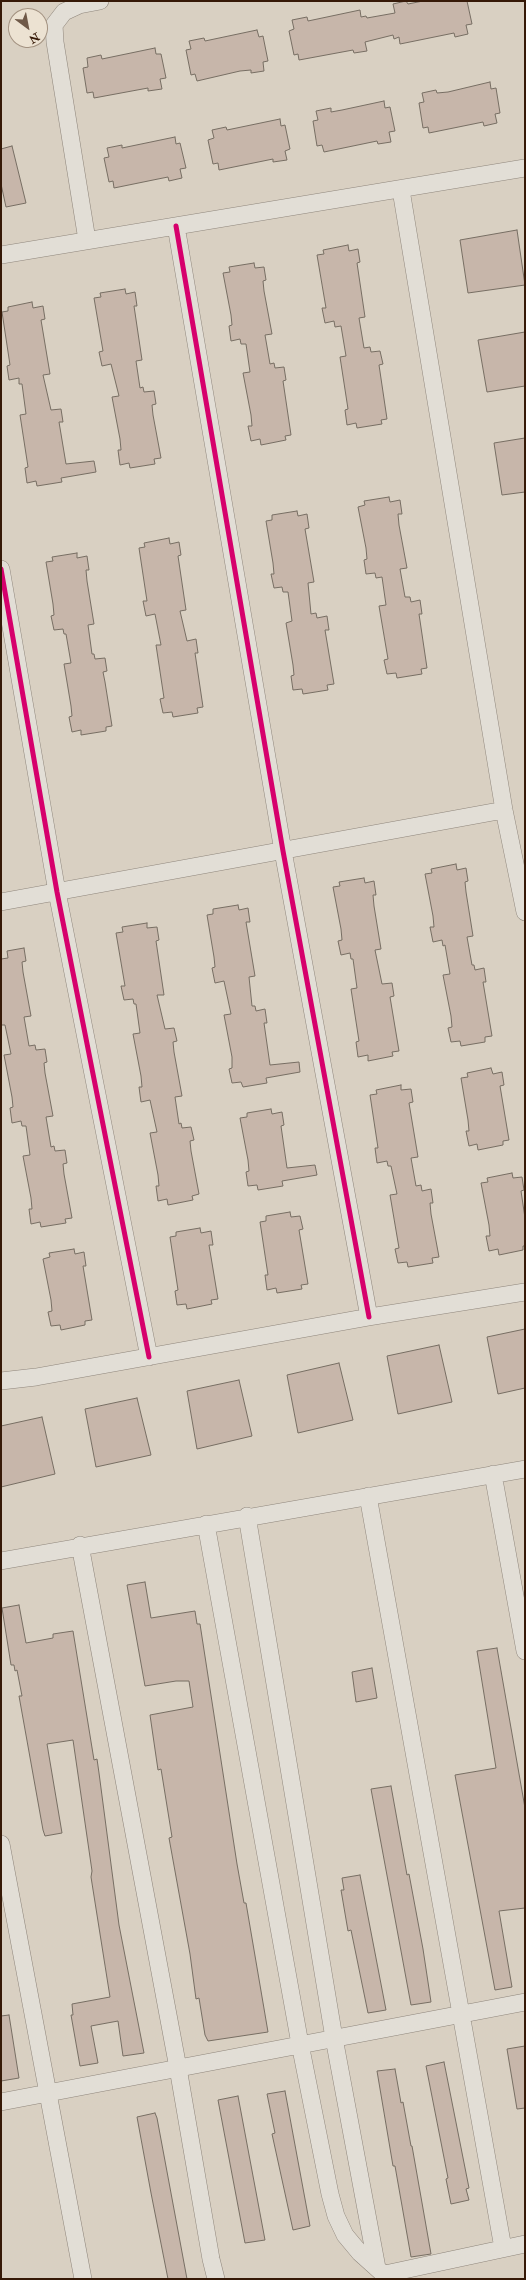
<!DOCTYPE html>
<html>
<head>
<meta charset="utf-8">
<style>
	body { margin:0 }
	#map { position:relative; width:526px; height:2280px; overflow:hidden; background:#d9d0c2; font-family:"IM FELL Double Pica",serif }
	canvas { display:block }
	.frame { position:absolute; inset:0; border:2px solid #361907; pointer-events:none }
	.north { position:absolute; left:8px; top:8px; width:40px; height:40px; box-sizing:border-box; background:#ece2d2; border:1px solid #a39281; border-radius:50%; rotate:148deg; font-size:11px; font-weight:700; line-height:16px; text-align:center; color:#361907 }
	.north::after { content:''; display:block; margin:auto; width:14px; height:18px; background:#6f5948; clip-path:polygon(50% 0,100% 100%,50% 72%,0 100%) }
</style>
</head>
<body>
<div id="map">
<canvas width="526" height="2280"></canvas>
<div class="frame"></div>
<div class="north">N</div>
</div>
<script>
const g = document.querySelector('canvas').getContext('2d');
g.lineJoin = 'round';
function paint(path, color) {
  g.fillStyle = color;
  g.fill(path, 'evenodd');
}
function shape(rows) {
  const path = new Path2D();
  for (const r of rows) {
    path.moveTo(r[0], r[1]);
    for (let i = 2; i < r.length; i += 2) path.lineTo(r[i], r[i + 1]);
  }
  return path;
}
function trace(path, color, width, dash) {
  g.strokeStyle = color;
  g.lineWidth = width;
  g.lineCap = dash ? 'butt' : 'round';
  g.setLineDash(dash || []);
  g.stroke(path);
}
const building = shape([
	[406,1,408,4,423,1,467,1,472,24,466,25,468,34,455,37,454,33,400,44,399,37,394,39,393,35,365,42,367,51,354,53,353,50,299,60,298,54,294,55,289,31,294,29,292,20,307,17,308,21,360,10,361,17,366,16,367,18,395,13,393,4,406,1],
	[257,30,259,37,263,36,268,61,263,62,264,71,251,73,251,70,240,71,197,81,195,74,191,75,186,50,191,49,189,41,204,38,205,41,257,30],
	[155,48,156,54,161,54,166,78,160,79,162,89,148,91,148,88,94,98,93,92,87,93,83,68,88,67,87,58,101,55,102,59,155,48],
	[490,82,491,89,496,88,500,113,495,114,497,123,484,126,483,122,429,133,428,127,423,128,419,103,424,102,422,93,436,90,437,93,448,92,490,82],
	[384,101,385,108,390,107,395,131,389,132,391,142,378,144,377,141,324,152,322,145,317,146,313,121,318,120,316,111,331,108,331,112,342,110,384,101],
	[280,119,281,126,285,125,290,149,285,151,287,160,273,162,273,159,219,170,218,163,213,164,208,140,214,138,212,130,226,127,227,130,280,119],
	[175,137,176,144,180,143,186,168,180,169,182,178,169,181,168,177,158,179,114,188,113,181,109,182,104,158,109,157,107,148,122,145,122,148,175,137],
	[12,146,26,203,6,207,1,184,1,149,12,146],
	[517,230,525,285,468,293,460,240,517,230],
	[348,245,349,251,358,249,360,262,357,263,365,317,359,318,364,348,370,347,371,352,380,351,383,364,379,365,387,419,381,420,382,424,357,428,356,423,347,425,345,410,348,409,340,357,346,356,341,326,335,327,334,321,325,323,322,308,326,308,317,255,324,254,323,250,348,245],
	[254,263,255,268,264,267,266,280,263,281,264,291,272,334,265,335,270,364,274,363,275,368,284,367,286,380,283,381,291,435,285,436,286,440,261,445,260,439,251,441,248,426,252,426,251,415,243,373,250,372,246,344,241,344,240,339,231,341,229,326,232,325,231,315,223,273,230,272,229,267,254,263],
	[125,289,126,294,135,292,137,306,134,306,142,360,136,361,140,388,143,387,144,392,154,391,156,404,152,405,153,415,161,458,154,459,155,464,130,468,129,463,120,465,118,450,121,450,120,439,112,397,119,396,111,364,102,366,99,352,103,351,94,298,101,297,100,293,125,289],
	[32,302,33,308,43,306,45,319,41,320,50,374,43,375,51,410,61,409,63,422,59,422,66,464,94,461,96,472,61,478,62,482,37,486,36,481,27,483,25,468,28,467,20,415,26,414,22,384,19,384,19,378,9,380,7,366,10,365,2,312,8,311,8,307,32,302],
	[525,332,525,386,487,392,478,340,525,332],
	[525,438,525,492,502,495,494,443,525,438],
	[389,497,390,502,400,500,402,514,398,514,399,525,407,568,400,569,405,597,410,597,411,602,420,600,422,614,419,614,427,668,421,669,422,674,397,678,396,673,387,674,384,660,388,659,379,606,386,605,382,577,376,578,375,573,366,574,364,560,367,559,366,548,358,507,365,505,364,501,389,497],
	[297,511,298,516,307,514,309,528,305,529,314,582,308,583,311,614,316,613,317,618,327,616,329,630,325,630,334,684,327,685,328,690,303,694,302,689,293,690,291,676,294,675,293,665,286,623,292,621,288,592,283,592,282,587,274,588,271,574,274,574,273,563,266,521,272,520,272,515,297,511],
	[169,538,170,544,179,542,181,555,178,556,186,610,180,611,187,641,196,639,198,653,195,653,203,707,197,708,198,713,173,717,172,712,163,713,160,699,164,698,156,645,161,645,155,614,146,616,143,601,147,601,139,548,145,547,144,543,169,538],
	[77,553,77,558,87,556,89,570,86,570,87,581,94,624,88,625,92,654,94,654,95,659,105,658,107,671,103,672,105,682,112,726,106,727,106,731,81,735,81,730,72,732,69,717,72,716,71,706,64,664,71,663,66,634,64,634,63,629,54,630,51,616,54,615,53,604,46,562,53,561,52,557,77,553],
	[456,864,457,870,466,868,468,881,465,882,466,892,473,936,467,937,472,965,474,965,475,970,484,968,486,982,483,982,492,1036,485,1037,485,1042,461,1046,460,1041,451,1042,448,1028,452,1027,451,1016,443,975,450,974,445,945,443,946,442,940,433,942,430,927,434,927,433,916,425,874,432,873,431,869,456,864],
	[364,878,365,883,374,881,376,895,373,895,374,906,381,949,375,950,382,984,392,983,394,996,390,997,399,1051,392,1052,393,1056,368,1061,368,1055,358,1057,356,1042,359,1041,351,989,357,988,353,959,351,959,350,953,341,955,338,941,342,940,341,929,333,887,340,886,339,882,364,878],
	[238,905,239,910,248,908,250,922,246,922,255,976,249,977,252,1006,255,1006,256,1011,265,1009,267,1023,264,1023,270,1065,299,1062,300,1072,266,1078,267,1083,243,1087,241,1082,232,1083,229,1069,232,1068,232,1057,224,1015,231,1014,224,981,215,983,212,968,215,967,214,957,207,915,213,914,213,909,238,905],
	[147,923,147,928,157,927,159,940,156,941,164,995,157,995,165,1029,174,1028,177,1041,173,1042,174,1052,182,1096,175,1097,179,1124,181,1123,182,1128,191,1127,194,1140,190,1141,191,1151,199,1194,192,1196,193,1200,168,1205,167,1199,158,1201,156,1186,159,1186,158,1175,150,1133,157,1132,150,1100,141,1102,139,1087,142,1087,141,1076,133,1034,140,1033,136,1004,134,1004,133,999,124,1000,121,986,125,986,116,933,123,932,122,927,147,923],
	[24,948,26,961,22,962,23,972,31,1016,24,1017,29,1046,35,1045,36,1050,45,1049,47,1062,44,1063,45,1073,53,1116,46,1117,51,1147,54,1146,55,1151,65,1150,67,1163,63,1164,64,1174,72,1218,65,1219,66,1223,41,1227,40,1222,31,1224,29,1209,32,1209,31,1198,23,1156,30,1155,26,1126,22,1126,21,1121,12,1123,10,1108,13,1107,12,1097,4,1055,11,1054,5,1025,1,1025,1,959,8,958,7,951,24,948],
	[491,1068,493,1074,502,1072,504,1085,500,1086,509,1140,503,1141,503,1145,478,1150,477,1144,469,1146,466,1131,469,1131,468,1120,461,1078,468,1077,467,1073,491,1068],
	[401,1085,401,1090,411,1089,413,1102,409,1103,418,1157,411,1158,416,1186,421,1185,422,1191,431,1189,433,1203,430,1203,431,1214,439,1257,432,1258,433,1263,408,1267,407,1262,398,1263,395,1249,399,1248,390,1195,397,1194,391,1166,388,1166,387,1161,377,1163,375,1148,378,1148,370,1095,377,1094,376,1090,401,1085],
	[271,1109,272,1114,282,1112,284,1125,281,1126,287,1168,315,1165,317,1175,282,1181,283,1186,258,1190,257,1185,248,1186,246,1172,249,1171,248,1160,240,1118,247,1117,247,1113,271,1109],
	[512,1173,513,1178,522,1177,524,1190,521,1191,525,1218,525,1246,523,1246,523,1250,499,1255,498,1249,489,1251,486,1236,490,1236,489,1225,481,1183,488,1182,487,1178,512,1173],
	[290,1212,291,1217,300,1216,303,1229,299,1230,308,1284,301,1285,302,1289,277,1293,276,1288,267,1290,265,1275,268,1275,260,1222,266,1221,266,1216,290,1212],
	[200,1228,201,1233,211,1231,213,1245,209,1245,218,1299,211,1300,212,1304,187,1309,186,1304,177,1305,175,1291,178,1290,170,1237,176,1236,176,1232,200,1228],
	[74,1249,75,1254,84,1252,86,1266,83,1266,92,1320,85,1321,85,1325,61,1330,60,1325,51,1326,48,1312,52,1311,51,1300,43,1259,50,1257,49,1253,74,1249],
	[525,1329,525,1388,498,1394,487,1337,525,1329],
	[439,1345,452,1402,398,1414,387,1356,439,1345],
	[339,1363,353,1420,298,1433,287,1375,339,1363],
	[239,1380,252,1436,197,1449,187,1391,239,1380],
	[137,1398,151,1455,96,1467,85,1409,137,1398],
	[42,1417,55,1474,1,1487,1,1426,42,1417],
	[145,1582,151,1618,195,1611,197,1624,200,1624,237,1864,244,1903,246,1903,268,2032,208,2041,205,2035,199,1998,196,1999,190,1954,169,1838,172,1837,162,1775,161,1769,158,1770,150,1715,193,1707,189,1681,176,1681,145,1686,127,1585,145,1582],
	[19,1605,26,1643,53,1638,53,1634,73,1631,94,1760,97,1759,99,1773,119,1925,144,2053,123,2056,118,2021,91,2026,98,2063,80,2066,71,2015,73,2015,72,2004,110,1997,91,1877,92,1871,73,1740,47,1744,62,1833,45,1836,43,1830,19,1696,22,1696,17,1670,15,1671,14,1665,11,1665,2,1608,19,1605],
	[497,1648,525,1808,525,1908,499,1911,512,1987,495,1990,455,1775,496,1768,477,1651,497,1648],
	[372,1668,377,1698,356,1702,352,1672,372,1668],
	[391,1786,407,1875,409,1874,423,1949,431,2002,411,2005,371,1789,391,1786],
	[360,1875,386,2010,368,2013,351,1930,348,1931,341,1890,344,1890,342,1878,360,1875],
	[9,2015,19,2078,1,2081,1,2016,9,2015],
	[525,2046,525,2108,517,2109,507,2049,525,2046],
	[444,2062,469,2188,466,2189,469,2200,451,2204,446,2179,448,2178,426,2066,444,2062],
	[395,2069,401,2103,403,2102,411,2146,412,2146,431,2254,411,2257,395,2166,393,2166,377,2071,395,2069],
	[285,2091,310,2226,293,2230,272,2134,275,2133,267,2094,285,2091],
	[238,2096,265,2240,245,2243,218,2100,238,2096],
	[155,2113,157,2118,187,2279,168,2279,151,2193,137,2117,155,2113]
]);
paint(building, '#c7b6aa');
trace(building, '#776e63', 1);
const street = shape([
	[401,190,504,810,525,912],
	[176,226,283,851,369,1317],
	[87,240,55,42,54,25,64,12,79,5,100,1],
	[1,255,525,168],
	[1,569,57,892,149,1357],
	[1,902,504,810],
	[1,1381,36,1377,369,1317,525,1292],
	[493,1474,525,1651],
	[368,1496,503,2248],
	[247,1516,334,2038,377,2268],
	[206,1524,300,2044,330,2194,336,2216,345,2235,360,2253,389,2279],
	[80,1545,178,2068,211,2259,216,2279],
	[1,1561,525,1469],
	[1,1844,83,2279],
	[1,2102,525,2002],
	[385,2274,525,2244]
]);
trace(street, '#8f867c', 18);
trace(street, '#e2ded6', 17);
trace(shape([
	[176,226,283,851,369,1317],
	[1,569,57,892,149,1357]
]), '#d6006c', 5);
</script>
</body>
</html>
